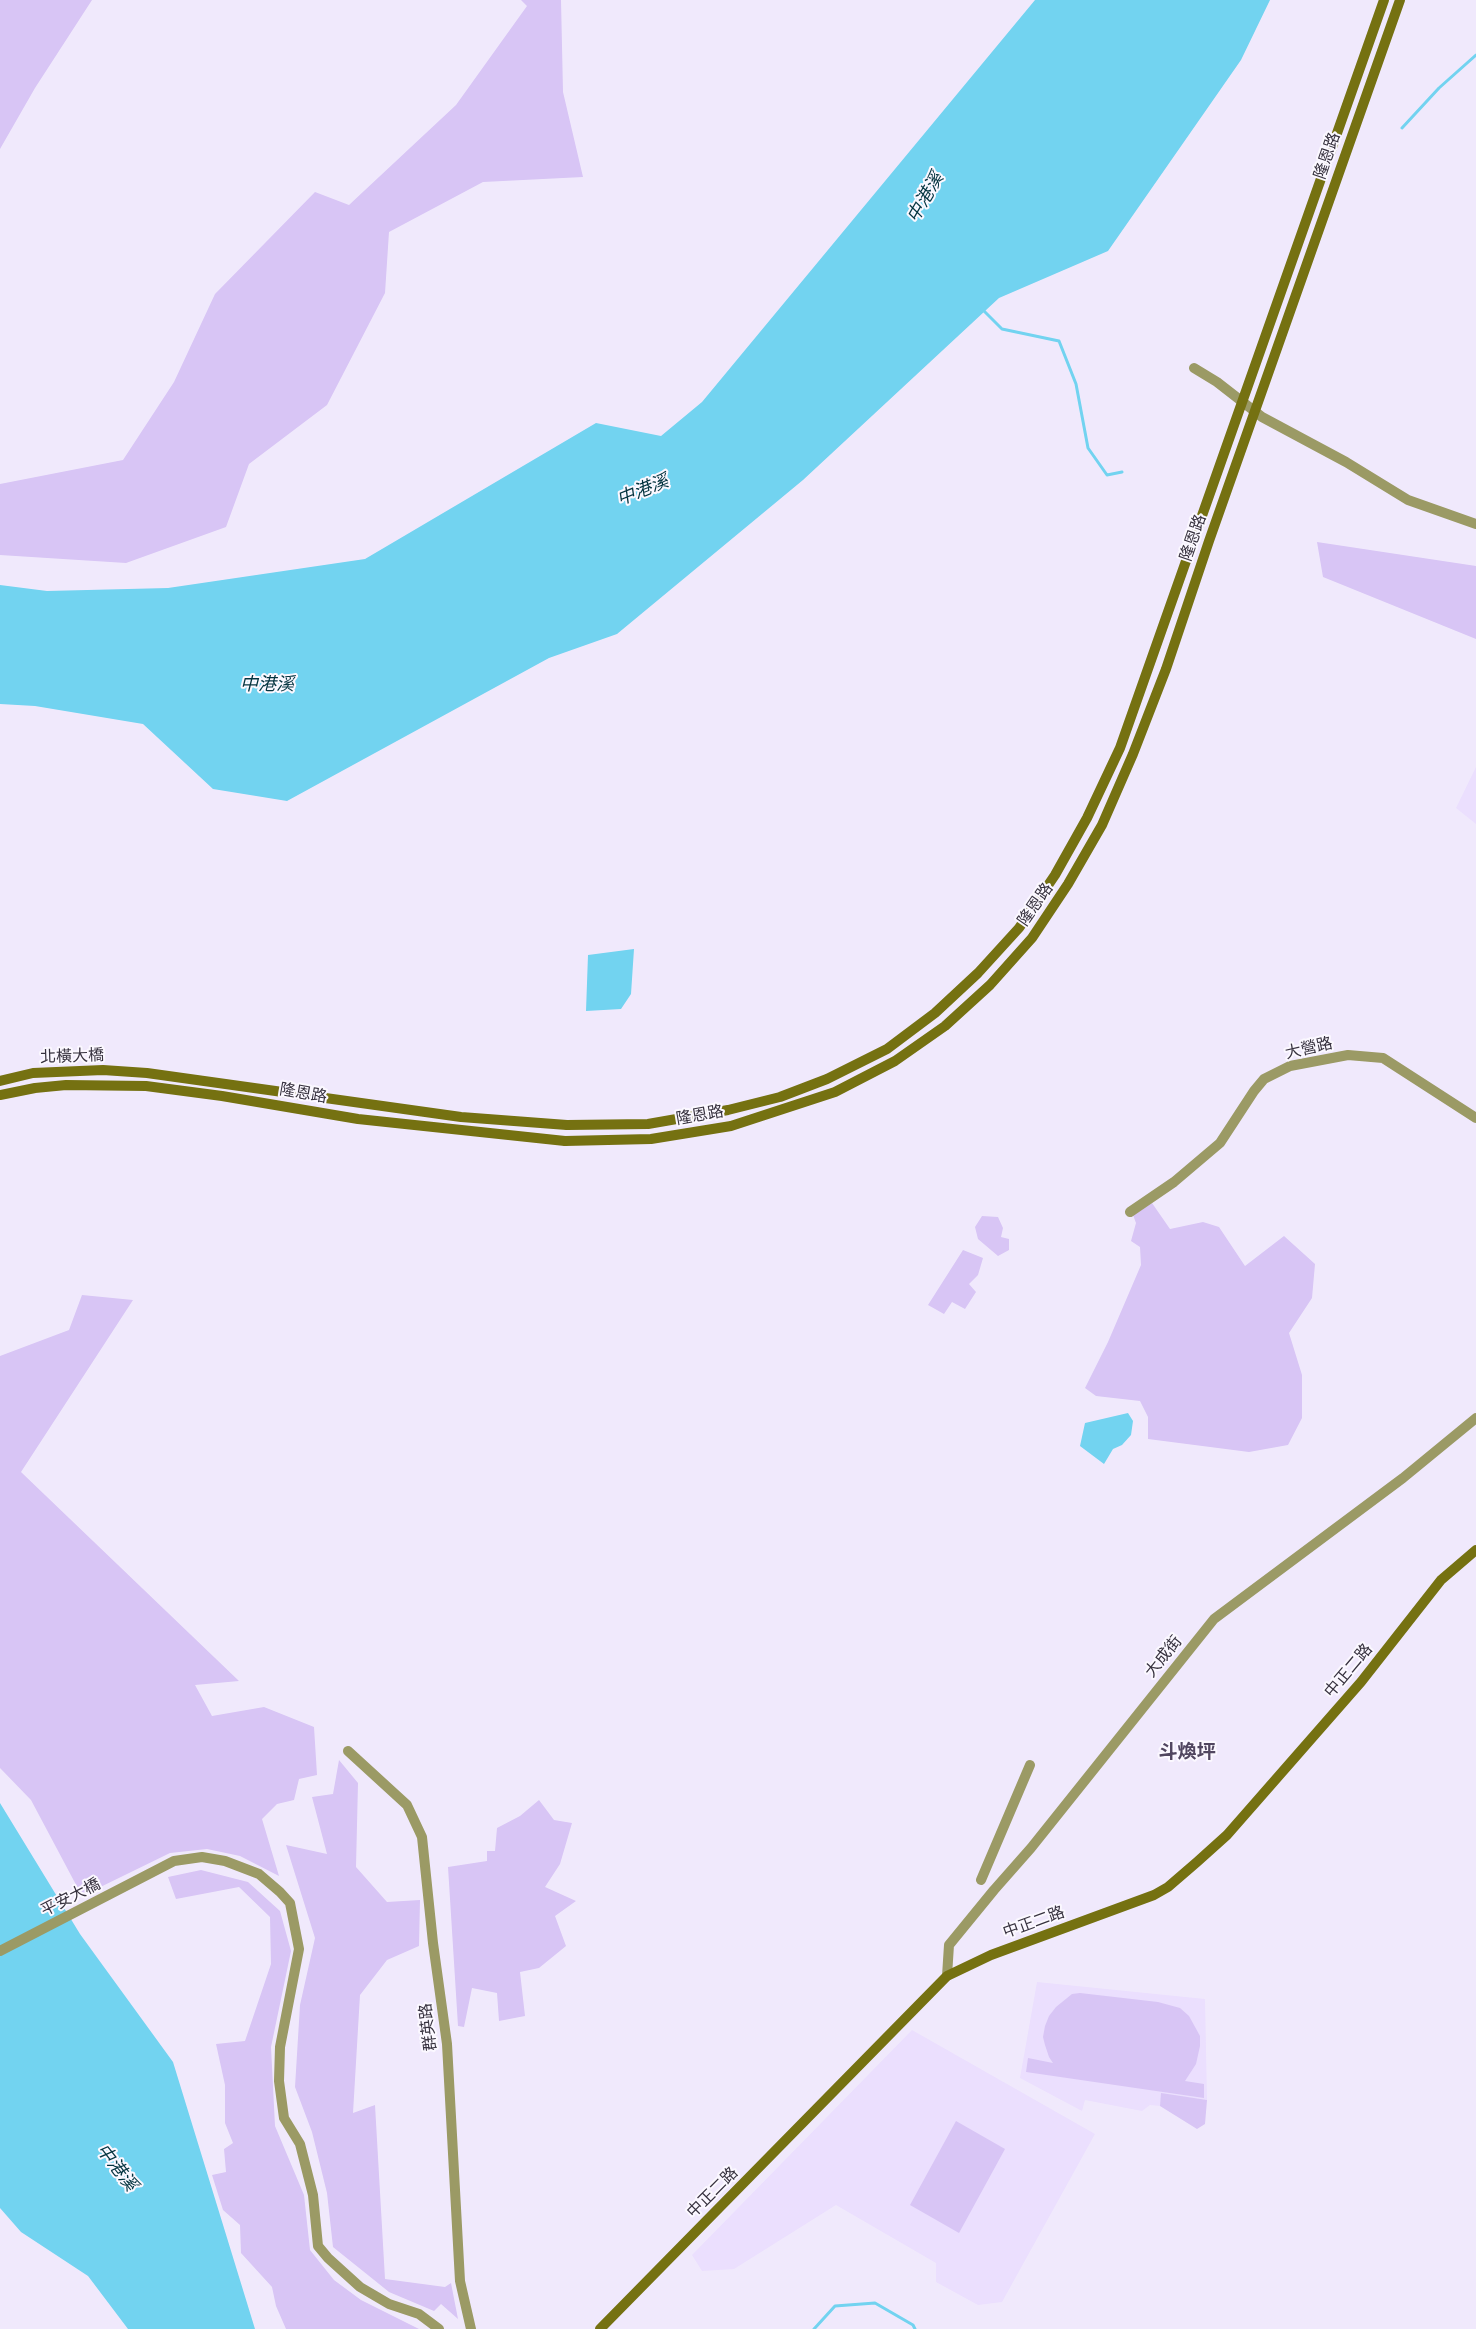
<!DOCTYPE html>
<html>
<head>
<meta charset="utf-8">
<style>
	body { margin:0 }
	canvas { display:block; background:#f0e9fc }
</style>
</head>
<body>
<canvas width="1476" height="2329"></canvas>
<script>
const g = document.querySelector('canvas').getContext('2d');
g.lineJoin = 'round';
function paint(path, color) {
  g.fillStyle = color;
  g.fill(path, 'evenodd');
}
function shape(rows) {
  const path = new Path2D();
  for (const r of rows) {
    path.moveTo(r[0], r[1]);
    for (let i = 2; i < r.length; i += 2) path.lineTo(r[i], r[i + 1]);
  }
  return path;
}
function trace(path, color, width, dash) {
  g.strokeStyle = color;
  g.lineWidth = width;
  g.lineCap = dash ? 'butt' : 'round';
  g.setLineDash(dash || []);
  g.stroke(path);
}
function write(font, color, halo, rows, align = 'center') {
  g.font = font + ' "DejaVu Sans","Noto Sans TC",sans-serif';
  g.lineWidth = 4;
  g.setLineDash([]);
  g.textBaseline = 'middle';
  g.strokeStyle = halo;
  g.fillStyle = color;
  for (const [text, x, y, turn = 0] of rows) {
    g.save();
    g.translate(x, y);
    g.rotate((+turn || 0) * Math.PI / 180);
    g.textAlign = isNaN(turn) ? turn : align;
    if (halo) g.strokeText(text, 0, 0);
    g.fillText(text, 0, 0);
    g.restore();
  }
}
paint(shape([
	[1476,767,1476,824,1456,808],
	[1037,1982,1205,1999,1207,2100,1162,2094,1160,2106,1150,2105,1142,2111,1085,2100,1082,2111,1020,2078],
	[912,2030,1095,2134,1002,2302,978,2305,936,2282,936,2263,836,2205,734,2269,702,2271,692,2255]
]), '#ebdffe');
paint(shape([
	[0,0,92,0,35,88,0,149],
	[521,0,561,0,563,92,583,177,483,182,389,232,385,293,327,405,249,464,226,527,126,563,0,555,0,484,123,460,174,382,215,294,315,192,349,205,456,105,527,6],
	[1317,542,1476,566,1476,639,1323,577],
	[1152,1203,1170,1229,1203,1222,1219,1227,1245,1266,1284,1236,1315,1264,1312,1298,1289,1333,1302,1375,1302,1418,1288,1445,1249,1452,1148,1439,1148,1417,1140,1401,1096,1396,1085,1388,1108,1342,1141,1265,1140,1247,1131,1241,1136,1223,1133,1215],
	[982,1216,998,1217,1003,1228,1001,1237,1009,1239,1009,1250,998,1256,978,1239,975,1227],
	[963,1250,983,1258,978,1275,969,1284,976,1292,965,1309,952,1302,944,1314,928,1305],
	[82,1295,133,1300,21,1472,239,1681,195,1685,212,1716,264,1707,314,1727,317,1775,299,1779,294,1800,277,1804,262,1819,279,1876,240,1856,207,1849,170,1853,82,1896,31,1800,0,1768,0,1356,69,1330],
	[339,1760,358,1783,356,1867,387,1902,420,1900,419,1946,387,1960,360,1995,353,2113,375,2105,385,2279,445,2287,451,2283,458,2319,441,2304,434,2311,389,2292,333,2247,327,2193,312,2132,295,2087,300,2005,315,1938,286,1845,327,1854,312,1797,333,1794],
	[539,1800,554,1820,572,1823,560,1864,545,1887,576,1901,555,1916,566,1946,539,1968,520,1972,525,2016,499,2021,497,1993,472,1988,464,2027,458,2026,448,1867,487,1861,487,1851,495,1851,497,1828,520,1816],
	[201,1870,248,1882,280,1911,291,1951,271,2047,275,2126,304,2195,310,2250,334,2280,361,2300,419,2329,286,2329,276,2306,272,2287,241,2253,240,2225,223,2210,212,2175,226,2172,224,2149,233,2143,225,2123,225,2085,216,2044,245,2041,271,1964,270,1917,239,1887,176,1899,168,1877],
	[1080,1993,1158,2002,1180,2008,1189,2016,1200,2036,1200,2046,1196,2064,1185,2081,1204,2084,1204,2098,1026,2072,1028,2058,1053,2063,1049,2057,1045,2045,1043,2037,1045,2026,1049,2016,1056,2007,1072,1994],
	[1161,2093,1207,2100,1205,2124,1197,2129,1160,2106],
	[956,2121,1005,2149,959,2233,910,2205]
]), '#d8c5f5');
paint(shape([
	[1035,0,1270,0,1241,60,1108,251,999,298,803,480,617,634,549,658,287,801,213,789,143,724,35,706,0,704,0,585,47,591,168,588,365,559,596,423,661,436,702,402],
	[634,949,631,994,621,1009,586,1011,588,955],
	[1128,1413,1133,1421,1131,1435,1122,1445,1113,1449,1104,1464,1080,1446,1085,1423],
	[0,1803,80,1934,173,2062,255,2329,128,2329,88,2276,21,2232,0,2208]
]), '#72d3f0');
trace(shape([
	[1402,128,1439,88,1476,55],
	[982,309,1002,329,1059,341,1076,384,1088,448,1107,475,1122,472],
	[814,2329,835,2306,875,2303,913,2325,915,2329]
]), '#72d3f0', 3);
trace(shape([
	[1194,368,1217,382,1262,417,1346,462,1408,500,1476,524],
	[1130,1212,1174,1182,1220,1143,1254,1091,1264,1079,1290,1066,1348,1055,1383,1058,1476,1118],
	[348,1751,407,1805,422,1837,433,1943,447,2044,460,2281,471,2329],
	[981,1880,1030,1765],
	[947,1976,949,1945,994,1890,1031,1848,1214,1619,1403,1478,1476,1418]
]), '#9b9a65', 10);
trace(shape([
	[0,1951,174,1861,202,1857,225,1861,259,1874,280,1892,290,1903,299,1949,280,2047,279,2081,284,2118,300,2144,313,2195,318,2246,328,2258,360,2287,389,2304,419,2314,439,2329]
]), '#9b9a65', 10);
trace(shape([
	[0,1081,33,1073,103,1070,147,1073,461,1117,567,1125],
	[0,1095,35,1088,66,1085,146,1086,222,1096,358,1119,565,1141],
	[600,2329,947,1976,991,1955,1154,1895,1168,1887,1197,1862,1227,1835,1361,1682,1441,1580,1476,1550]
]), '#757111', 10);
trace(shape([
	[567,1125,648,1124,728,1110,780,1097,827,1079,887,1049,935,1013,978,973,1019,928,1055,875,1087,818,1120,748,1384,0],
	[565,1141,651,1139,731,1126,835,1092,895,1061,945,1026,990,985,1032,938,1068,884,1102,825,1133,754,1166,669,1209,541,1400,0]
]), '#757111', 10);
write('16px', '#37323f', '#fbf8ff', [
	["隆恩路",1328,156,-71],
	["隆恩路",1194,538,-71],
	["隆恩路",1036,905,-55],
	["大營路",1309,1049,-13],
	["北橫大橋",72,1057,-2],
	["隆恩路",303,1094,10],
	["隆恩路",700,1116,-10],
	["大成街",1164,1657,-51],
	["中正二路",1349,1671,-50],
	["平安大橋",71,1898,-27],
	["中正二路",1034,1923,-20],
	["群英路",429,2027,-97],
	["中正二路",713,2193,-45]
]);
write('italic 18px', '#03333f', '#fbf8ff', [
	["中港溪",926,198,-60],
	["中港溪",643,491,-22],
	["中港溪",267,685],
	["中港溪",116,2168,52]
]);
write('bold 19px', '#514660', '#fbf8ff', [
	["斗煥坪",1187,1753]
]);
</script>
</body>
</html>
